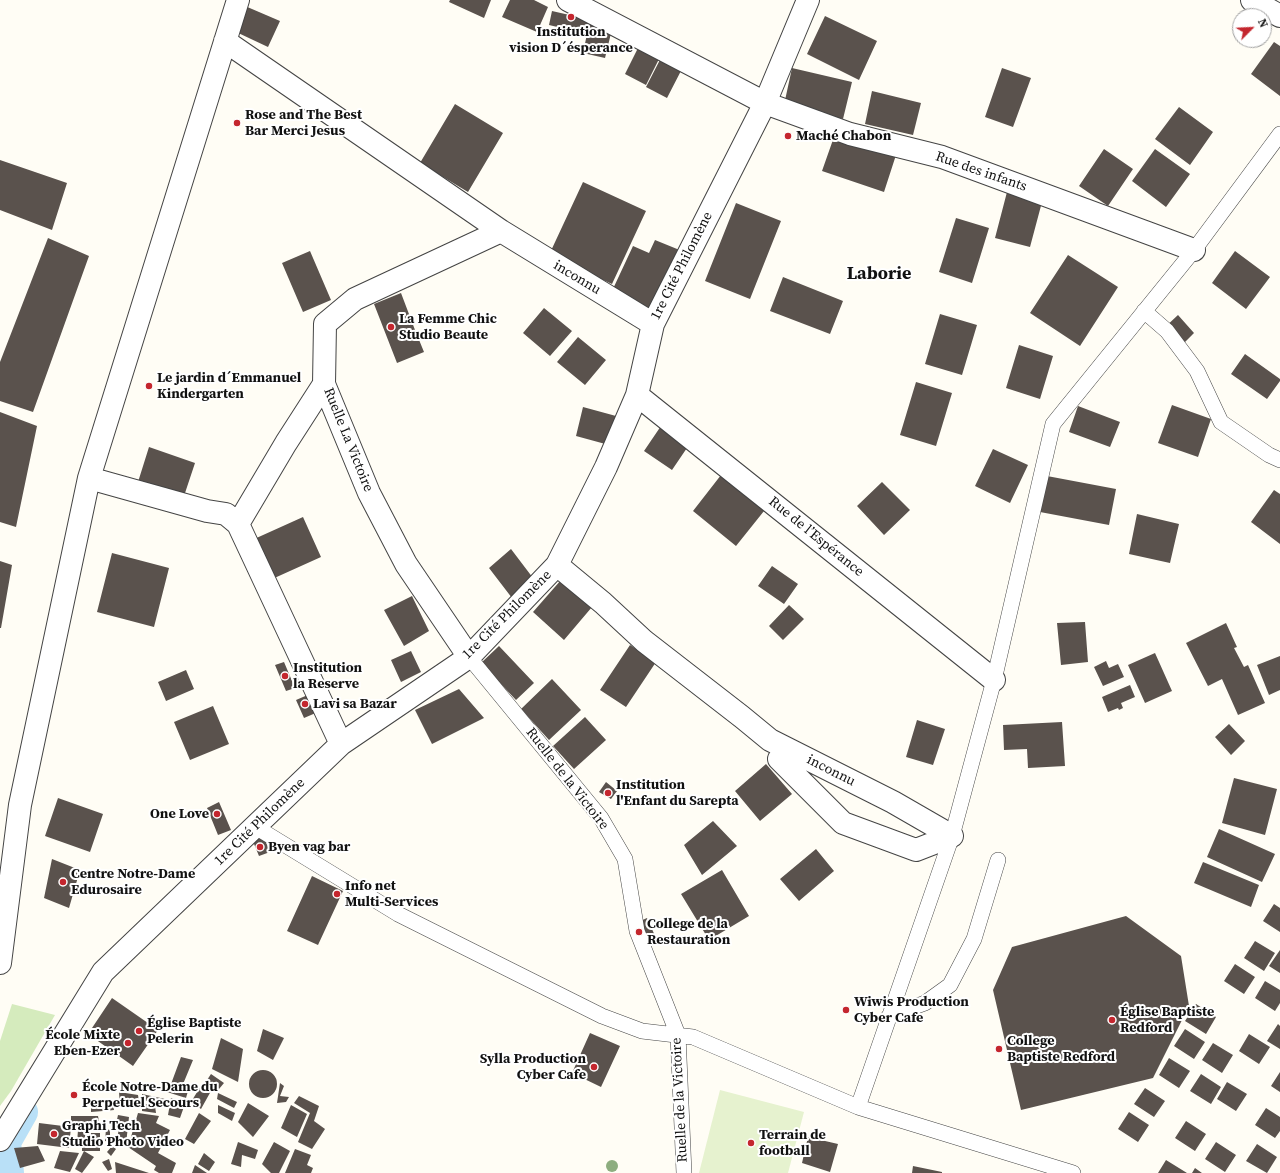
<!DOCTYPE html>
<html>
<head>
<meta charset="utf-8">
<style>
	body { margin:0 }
	#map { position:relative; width:1280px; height:1173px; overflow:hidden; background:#fffdf5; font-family:"Source Serif 4",serif }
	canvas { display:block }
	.north { position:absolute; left:1232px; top:8px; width:40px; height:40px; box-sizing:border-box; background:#fff; border:1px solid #a0a0a0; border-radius:50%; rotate:66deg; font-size:11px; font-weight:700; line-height:16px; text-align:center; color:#111 }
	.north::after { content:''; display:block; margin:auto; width:14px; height:18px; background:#c4262e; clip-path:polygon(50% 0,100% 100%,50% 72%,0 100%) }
</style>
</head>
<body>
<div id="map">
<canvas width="1280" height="1173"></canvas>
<div class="north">N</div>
</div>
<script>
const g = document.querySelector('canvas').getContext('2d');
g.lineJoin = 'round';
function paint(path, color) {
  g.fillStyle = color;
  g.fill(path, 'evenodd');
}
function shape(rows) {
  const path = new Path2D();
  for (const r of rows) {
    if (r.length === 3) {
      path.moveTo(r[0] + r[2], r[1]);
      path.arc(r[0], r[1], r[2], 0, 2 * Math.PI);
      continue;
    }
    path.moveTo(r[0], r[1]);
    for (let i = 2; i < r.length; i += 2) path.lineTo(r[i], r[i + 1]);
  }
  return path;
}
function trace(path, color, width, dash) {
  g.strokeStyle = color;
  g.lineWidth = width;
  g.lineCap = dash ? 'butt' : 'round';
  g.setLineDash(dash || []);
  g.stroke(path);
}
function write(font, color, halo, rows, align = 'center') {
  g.font = font + ' "Source Serif 4",serif';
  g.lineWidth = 4;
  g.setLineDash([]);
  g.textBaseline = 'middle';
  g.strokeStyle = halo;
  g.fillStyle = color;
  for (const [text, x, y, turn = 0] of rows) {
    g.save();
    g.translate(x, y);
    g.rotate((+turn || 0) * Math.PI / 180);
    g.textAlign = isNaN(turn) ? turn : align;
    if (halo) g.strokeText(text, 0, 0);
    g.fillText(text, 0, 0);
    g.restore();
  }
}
paint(shape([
	[12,1004,55,1015,11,1091,0,1106,0,1041]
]), '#d5ebbd');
paint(shape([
	[720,1090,804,1112,788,1173,699,1173]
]), '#e6f2cf');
trace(shape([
	[9,1173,6,1142,23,1112]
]), '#b9e0f7', 30);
paint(shape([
	[450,0,491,0,484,18,449,2],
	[510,0,534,0,548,7,537,32,502,17],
	[245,6,280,21,268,47,234,31],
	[552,11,613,25,605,58,583,53,587,34,549,25],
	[825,16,877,41,859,80,807,54],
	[642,40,663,51,646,85,625,74],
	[1274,42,1280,46,1280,96,1251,74],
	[663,54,684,65,667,98,646,87],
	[792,68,852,82,843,119,784,105],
	[1002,68,1031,78,1013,127,985,117],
	[872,91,921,103,913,135,865,124],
	[455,104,503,133,468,192,420,163],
	[1179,107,1213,132,1190,165,1155,139],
	[835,134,896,155,884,192,822,171],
	[1104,149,1133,169,1108,206,1079,186],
	[1155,149,1190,174,1166,207,1132,181],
	[0,160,67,183,52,230,0,210],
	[583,182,646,211,612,284,549,255],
	[1007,192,1042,202,1030,247,995,238],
	[736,203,781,221,750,299,705,281],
	[956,218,989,228,972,283,939,272],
	[48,238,89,256,33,412,0,401,0,362],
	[655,240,682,251,650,309,612,291,633,246,649,253],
	[310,251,331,300,303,312,282,263],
	[1235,251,1270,277,1246,309,1212,283],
	[1068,255,1118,287,1080,346,1030,313],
	[783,277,843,301,830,334,770,311],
	[401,293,415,330,424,352,397,363,374,304],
	[544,308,572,331,550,356,523,333],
	[940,314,977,325,962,375,925,364],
	[1178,315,1194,333,1180,347,1163,329],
	[578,337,606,360,585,385,557,362],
	[1019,345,1053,356,1040,399,1006,388],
	[1245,354,1280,379,1280,381,1267,399,1231,374],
	[916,382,952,393,936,446,900,435],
	[1172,405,1211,419,1198,457,1158,443],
	[1078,406,1120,422,1110,447,1069,432],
	[583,407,616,416,609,445,576,436],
	[0,412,37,426,16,527,0,522],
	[663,423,691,442,672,470,644,451],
	[149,447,195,463,184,496,138,482],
	[993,449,1028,465,1010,503,975,486],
	[721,475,764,511,736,546,693,511],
	[1047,476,1116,489,1109,525,1040,512],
	[882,482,910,510,884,535,857,506],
	[1274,490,1280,494,1280,544,1251,522],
	[1137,514,1179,524,1170,563,1129,554],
	[303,517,321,557,270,580,252,540],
	[511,549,533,578,512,598,489,568],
	[112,553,169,568,154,627,97,612],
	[0,561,12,565,1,628,0,628],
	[772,566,798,584,784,604,758,586],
	[561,580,592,607,564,640,533,612],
	[412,596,429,631,404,646,384,610],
	[789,605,804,619,783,640,769,626],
	[1085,622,1088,662,1061,665,1057,623],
	[1226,623,1237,647,1234,648,1244,667,1248,665,1265,703,1238,715,1222,679,1208,686,1186,643],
	[630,645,656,662,626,707,600,690],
	[499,646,534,683,516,700,481,663],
	[411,651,421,672,401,682,391,660],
	[1155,653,1172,691,1145,703,1128,665],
	[1280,656,1280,690,1269,695,1257,665],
	[1106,661,1109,668,1118,664,1124,677,1103,686,1094,667],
	[284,662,295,688,286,691,275,665],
	[186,670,194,689,166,701,158,682],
	[552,679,581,710,549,740,521,709],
	[1130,685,1135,697,1121,703,1123,708,1119,710,1118,708,1108,712,1102,697],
	[459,689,484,718,432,744,415,710],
	[310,694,318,712,304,718,296,700],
	[213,706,229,744,190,760,174,722],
	[585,717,606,740,574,769,553,746],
	[917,720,945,729,933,765,906,757],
	[1062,722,1065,766,1028,768,1027,749,1004,750,1003,725],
	[1229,724,1245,741,1231,755,1215,737],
	[766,764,792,794,760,821,735,791],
	[1234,778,1277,789,1265,835,1222,823],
	[606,782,617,791,611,799,599,792],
	[58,798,103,814,90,852,45,836],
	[219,802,231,830,218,835,207,808],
	[713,821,737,846,702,875,684,845],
	[1219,829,1275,854,1262,882,1207,857],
	[263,835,270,852,259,856,252,839],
	[816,849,834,871,799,901,780,879],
	[52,859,80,870,69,908,44,898],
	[1203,862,1259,885,1251,907,1194,883],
	[722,870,749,916,709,940,681,894],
	[312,876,343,891,318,945,287,931],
	[1274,904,1280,908,1280,932,1263,921],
	[1126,916,1181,956,1189,1006,1153,1078,1021,1110,993,990,1012,947],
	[647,918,656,938,647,943,638,922],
	[1255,941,1275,953,1264,971,1244,958],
	[1280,950,1280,973,1269,966],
	[1235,964,1255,977,1244,994,1224,981],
	[1265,981,1280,990,1280,1003,1275,1011,1255,998],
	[112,998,158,1030,133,1066,88,1034],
	[1196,1004,1216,1017,1206,1034,1185,1021],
	[1278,1024,1280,1026,1280,1049,1267,1041],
	[263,1029,284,1038,273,1060,257,1051],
	[1185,1029,1205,1042,1194,1059,1174,1046],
	[590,1033,620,1046,601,1087,572,1073],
	[1249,1034,1270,1047,1259,1064,1239,1051],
	[221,1038,243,1049,238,1082,212,1069],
	[1213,1043,1233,1055,1222,1073,1202,1060],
	[181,1057,193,1060,181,1089,171,1084],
	[1169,1058,1190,1071,1179,1088,1159,1075],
	[263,1084,14],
	[1280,1072,1280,1092,1271,1086],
	[211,1074,224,1083,219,1089,207,1080],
	[1201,1074,1221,1087,1211,1104,1190,1091],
	[1227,1082,1247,1094,1236,1111,1217,1099],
	[280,1083,284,1086,280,1096,289,1097,286,1102,277,1103],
	[202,1084,211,1091,201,1109,191,1102],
	[170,1087,188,1091,186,1098,167,1092],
	[1145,1088,1165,1101,1154,1117,1134,1104],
	[119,1092,138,1095,140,1108,120,1106],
	[218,1093,237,1102,234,1108,217,1099],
	[142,1094,165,1099,163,1104,142,1100],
	[299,1096,319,1106,314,1121,325,1129,312,1149,298,1142,310,1113,294,1103],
	[171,1098,186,1101,180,1118,168,1115],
	[100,1099,103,1111,91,1112,91,1100],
	[105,1103,113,1103,114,1110,105,1111],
	[142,1103,155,1106,156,1113,142,1111],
	[248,1103,269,1116,253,1137,238,1122],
	[218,1105,235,1113,232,1121,218,1113],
	[291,1105,307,1114,297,1137,281,1128],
	[1266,1108,1280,1117,1280,1131,1275,1138,1255,1125],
	[1129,1112,1149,1125,1138,1142,1118,1129],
	[138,1113,159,1116,156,1123,170,1130,158,1153,176,1163,172,1173,159,1173,154,1170,156,1166,128,1147],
	[199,1113,211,1121,194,1144,185,1139],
	[118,1115,129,1117,126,1144,116,1143,120,1124,116,1124],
	[71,1116,98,1116,100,1126,71,1125],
	[1186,1121,1206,1134,1195,1151,1175,1138],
	[39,1123,71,1127,69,1148,37,1144],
	[106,1129,110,1130,110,1142,105,1141],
	[78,1130,85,1130,86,1143,77,1143],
	[90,1133,100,1133,100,1151,82,1151,82,1147,90,1148],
	[808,1137,838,1144,830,1172,802,1163],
	[238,1142,258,1150,255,1159,242,1155,241,1167,231,1164],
	[274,1142,290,1151,279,1173,271,1173,262,1164],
	[1216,1142,1236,1155,1225,1172,1205,1159],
	[1257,1144,1277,1157,1267,1173,1246,1161],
	[38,1146,45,1161,20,1168,14,1148],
	[112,1146,116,1149,111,1156,107,1152],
	[295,1149,311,1155,307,1165,313,1168,311,1173,285,1173],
	[60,1151,79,1153,70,1172,54,1168],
	[84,1151,94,1157,82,1173,75,1169],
	[204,1153,215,1162,209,1171,198,1164],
	[109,1159,112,1169,108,1171,102,1162],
	[1166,1160,1187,1173,1158,1173],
	[115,1162,149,1173,116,1173],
	[195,1165,207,1173,192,1173],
	[913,1166,942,1172,942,1173,912,1173],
	[1195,1168,1202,1173,1192,1173]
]), '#5a524d');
const lane = shape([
	[1144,311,1167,331,1197,371,1221,422,1269,455,1280,460],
	[469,657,601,818,625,859,637,931,678,1035,684,1173],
	[254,826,398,914,602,1016,642,1031,693,1037,858,1107,1073,1173],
	[889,1016,925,1003,950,985,974,939,998,860],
	[858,1107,952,836,994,680,1053,424,1194,250,1280,134]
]);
const street = shape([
	[568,0,765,103,850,134,942,157,1194,250],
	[1252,0,1280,16],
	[225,41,501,231,653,324],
	[637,395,994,680],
	[89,478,207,511,226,514,238,524,341,744],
	[238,524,286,443,324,384],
	[557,565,603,603,644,641,742,717,770,740,893,802,952,836,916,850,843,823,779,759],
	[469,657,406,564,369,493,324,384,325,324,355,299,501,231],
	[0,963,20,805,89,478,238,0],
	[0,1140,103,972,341,744,469,657,557,565,606,467,637,395,653,324,765,103,808,0]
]);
trace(lane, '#444', 16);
trace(street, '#444', 24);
trace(lane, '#fff', 15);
trace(street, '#fff', 22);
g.fillStyle = '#8dad7f';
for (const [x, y] of [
	[612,1166]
]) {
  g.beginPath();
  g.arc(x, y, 6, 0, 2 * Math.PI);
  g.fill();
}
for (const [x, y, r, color] of [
	[571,17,4,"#c4262e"],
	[237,123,4,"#c4262e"],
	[788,136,4,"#c4262e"],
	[391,327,4,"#c4262e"],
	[149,386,4,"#c4262e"],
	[285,676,4,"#c4262e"],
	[305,704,4,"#c4262e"],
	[608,793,4,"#c4262e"],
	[217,814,4,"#c4262e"],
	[260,847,4,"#c4262e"],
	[63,882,4,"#c4262e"],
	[337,894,4,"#c4262e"],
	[639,932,4,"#c4262e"],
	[846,1010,4,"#c4262e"],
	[1112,1020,4,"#c4262e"],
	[139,1031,4,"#c4262e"],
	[128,1043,4,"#c4262e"],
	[999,1049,4,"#c4262e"],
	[594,1067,4,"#c4262e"],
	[74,1095,4,"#c4262e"],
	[54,1134,4,"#c4262e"],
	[751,1143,4,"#c4262e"]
]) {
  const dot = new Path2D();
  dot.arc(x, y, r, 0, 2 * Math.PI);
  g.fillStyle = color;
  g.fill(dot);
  trace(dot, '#fff', 1.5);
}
write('bold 14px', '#111', '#fff', [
	["Institution",571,32,"center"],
	["vision D´ésperance",571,48,"center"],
	["Rose and The Best",245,115],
	["Bar Merci Jesus",245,131],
	["Maché Chabon",796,136],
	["La Femme Chic",399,319],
	["Studio Beaute",399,335],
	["Le jardin d´Emmanuel",157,378],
	["Kindergarten",157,394],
	["Institution",293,668],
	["la Reserve",293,684],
	["Lavi sa Bazar",313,704],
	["Institution",616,785],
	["l'Enfant du Sarepta",616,801],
	["One Love",209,814,"right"],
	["Byen vag bar",268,847],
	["Centre Notre-Dame",71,874],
	["Edurosaire",71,890],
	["Info net",345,886],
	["Multi-Services",345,902],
	["College de la",647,924],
	["Restauration",647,940],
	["Wiwis Production",854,1002],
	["Cyber Cafe",854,1018],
	["Église Baptiste",1120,1012],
	["Redford",1120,1028],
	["Église Baptiste",147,1023],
	["Pelerin",147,1039],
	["École Mixte",120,1035,"right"],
	["Eben-Ezer",120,1051,"right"],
	["College",1007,1041],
	["Baptiste Redford",1007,1057],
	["Sylla Production",586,1059,"right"],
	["Cyber Cafe",586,1075,"right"],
	["École Notre-Dame du",82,1087],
	["Perpetuel Secours",82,1103],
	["Graphi Tech",62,1126],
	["Studio Photo Video",62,1142],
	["Terrain de",759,1135],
	["football",759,1151]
], 'left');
write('14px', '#111', '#fff', [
	["Rue des infants",981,172,19],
	["1re Cité Philomène",682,266,-63],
	["inconnu",577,278,31],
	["Ruelle La Victoire",348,440,68],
	["Rue de l’Espérance",816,537,39],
	["1re Cité Philomène",507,615,-45],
	["inconnu",831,771,27],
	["Ruelle de la Victoire",567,779,52],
	["1re Cité Philomène",260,822,-44],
	["Ruelle de la Victoire",680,1100,-93]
]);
write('bold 18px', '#111', '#fff', [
	["Laborie",879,274]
]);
</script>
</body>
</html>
